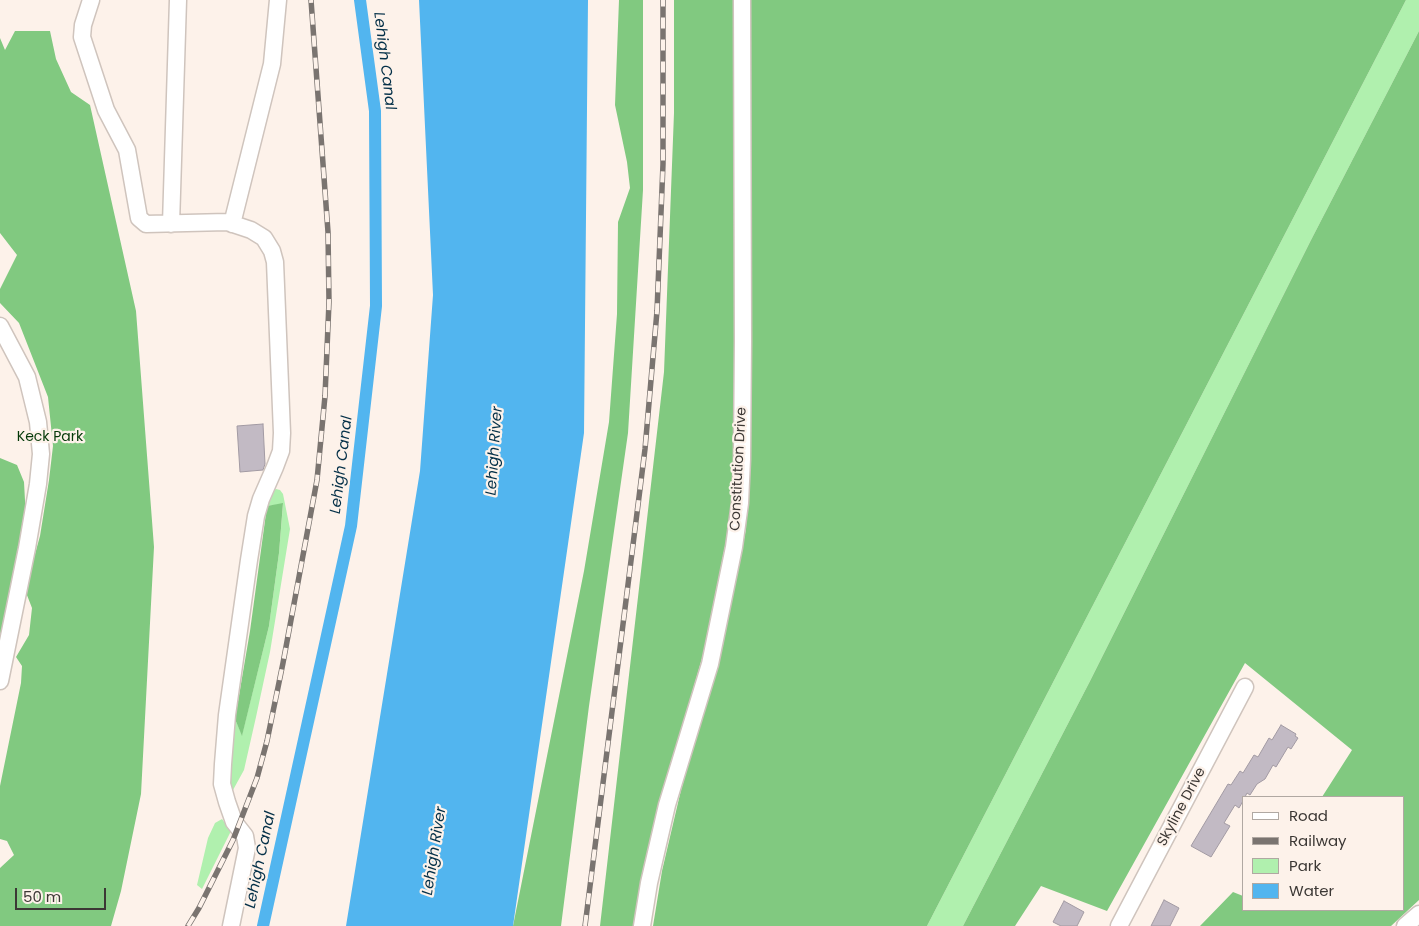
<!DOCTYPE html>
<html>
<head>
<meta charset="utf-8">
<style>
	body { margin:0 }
	#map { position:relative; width:1419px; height:926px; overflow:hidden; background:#fdf2ea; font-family:Poppins,sans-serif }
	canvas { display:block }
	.legend { position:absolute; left:1242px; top:796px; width:162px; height:115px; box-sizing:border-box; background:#fdf2ea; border:1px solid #b0a8a2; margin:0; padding:6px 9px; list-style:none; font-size:15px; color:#3c3835 }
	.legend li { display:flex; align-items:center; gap:10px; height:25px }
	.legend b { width:25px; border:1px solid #b0a8a2 }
	.scale { position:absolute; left:15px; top:888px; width:91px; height:22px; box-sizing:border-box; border:2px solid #3c3835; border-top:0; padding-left:6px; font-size:15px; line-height:18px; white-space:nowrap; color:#3c3835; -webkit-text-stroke:4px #fdf2ea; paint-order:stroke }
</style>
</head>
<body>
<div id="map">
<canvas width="1419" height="926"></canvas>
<ul class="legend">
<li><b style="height:6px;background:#fff"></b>Road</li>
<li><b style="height:6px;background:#7a7470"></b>Railway</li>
<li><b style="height:14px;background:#b0f0ae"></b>Park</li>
<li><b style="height:14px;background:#52b5ef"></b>Water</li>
</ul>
<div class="scale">50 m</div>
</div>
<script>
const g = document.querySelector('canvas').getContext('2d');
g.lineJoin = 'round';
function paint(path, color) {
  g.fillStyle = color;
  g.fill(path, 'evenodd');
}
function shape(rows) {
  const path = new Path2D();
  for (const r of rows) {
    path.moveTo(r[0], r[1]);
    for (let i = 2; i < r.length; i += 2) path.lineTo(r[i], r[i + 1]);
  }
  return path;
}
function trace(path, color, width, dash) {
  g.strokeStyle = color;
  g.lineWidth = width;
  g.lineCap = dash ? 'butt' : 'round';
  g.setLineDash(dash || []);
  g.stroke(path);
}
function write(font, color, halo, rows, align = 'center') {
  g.font = font + ' Poppins,sans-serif';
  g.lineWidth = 4.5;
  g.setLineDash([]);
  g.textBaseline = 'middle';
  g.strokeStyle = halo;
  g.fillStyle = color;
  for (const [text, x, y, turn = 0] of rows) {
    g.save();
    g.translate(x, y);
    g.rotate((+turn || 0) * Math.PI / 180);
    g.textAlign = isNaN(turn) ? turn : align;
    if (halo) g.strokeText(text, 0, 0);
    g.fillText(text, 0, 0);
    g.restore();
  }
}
paint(shape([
	[1406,0,1419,0,1419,31,1311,240,1089,683,963,926,927,926],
	[276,489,280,490,283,494,290,529,270,652,256,717,244,770,233,790,230,790,230,755,235,719,242,735,269,626,279,553,283,504,267,506,272,491],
	[222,819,231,831,202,889,197,885,208,838,215,823]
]), '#b0f0ae');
paint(shape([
	[619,0,643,0,643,190,628,433,589,706,561,926,513,926,584,571,609,422,617,314,618,222,630,188,627,162,615,105],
	[674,0,737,0,734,502,703,655,673,758,636,926,600,926,664,372,674,113],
	[751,0,1406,0,927,926,653,926,662,871,681,790,723,645,746,529,750,353],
	[15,31,50,31,56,59,71,92,90,105,136,311,154,547,141,794,121,891,111,926,0,926,0,868,14,855,7,841,0,839,0,786,21,683,22,666,16,657,29,635,32,608,25,590,40,536,49,480,53,446,48,397,19,323,0,303,0,289,17,255,0,233,0,38,5,50],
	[1419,31,1419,900,1391,926,1200,926,1233,892,1243,896,1243,910,1403,910,1403,797,1322,797,1352,750,1245,663,1107,911,1041,886,1015,926,963,926,1089,683,1311,240],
	[0,458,17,465,24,482,26,519,0,661],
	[283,503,279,553,269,626,242,736,235,719,250,631,267,506]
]), '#81c980');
paint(shape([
	[419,0,588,0,584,433,513,926,346,926,420,471,433,295]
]), '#52b5ef');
trace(shape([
	[263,926,351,526,376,306,375,111,360,0]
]), '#52b5ef', 12);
const building = shape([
	[263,424,265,464,263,470,240,472,237,426,263,424],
	[1281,725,1296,734,1295,736,1298,738,1291,749,1288,747,1276,767,1273,765,1265,779,1257,784,1250,795,1247,793,1245,797,1243,797,1243,801,1239,808,1235,805,1224,823,1230,826,1211,857,1191,846,1228,784,1231,785,1240,771,1243,773,1254,755,1258,757,1269,738,1272,740,1281,725],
	[1164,900,1179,908,1170,926,1151,926,1164,900],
	[1064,901,1084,912,1077,926,1061,926,1053,922,1064,901]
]);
paint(building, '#c2bac4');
trace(building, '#a29aa3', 1);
const minor = shape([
	[91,0,83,25,82,37,106,110,127,150,139,218,146,224,227,222,251,230,264,238,272,251,275,262,282,433,281,451,275,467,261,499,256,516,249,560,227,715,223,764,222,784,227,802,234,822,245,836,247,848,231,926],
	[171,224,178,0],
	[232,224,272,64,278,0],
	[0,326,27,377,38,422,41,454,38,484,27,548,0,681],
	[642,926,649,883,667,805,710,664,734,547,740,503,742,459,743,341,742,0],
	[1119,926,1245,687],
	[1405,926,1419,914]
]);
trace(minor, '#cfc4bd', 19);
trace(minor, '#fff', 16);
const rail = shape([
	[188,926,199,908,233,840,257,778,267,741,283,663,317,480,325,396,329,302,328,232,311,0],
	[585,926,636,521,645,449,657,311,663,164,663,0]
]);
trace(rail, '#7a7470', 5.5);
trace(rail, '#fdf2ea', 4, [11]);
write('14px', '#033808', '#fdf2ea', [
	["Keck Park",50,437]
]);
write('14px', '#3c3835', '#fdf2ea', [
	["Constitution Drive",739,469,-87],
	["Skyline Drive",1182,807,-62]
]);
write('italic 15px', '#043048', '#fdf2ea', [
	["Lehigh Canal",384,61,83],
	["Lehigh River",495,451,-86],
	["Lehigh Canal",342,465,-83],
	["Lehigh River",435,851,-81],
	["Lehigh Canal",261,860,-78]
]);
</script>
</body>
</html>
